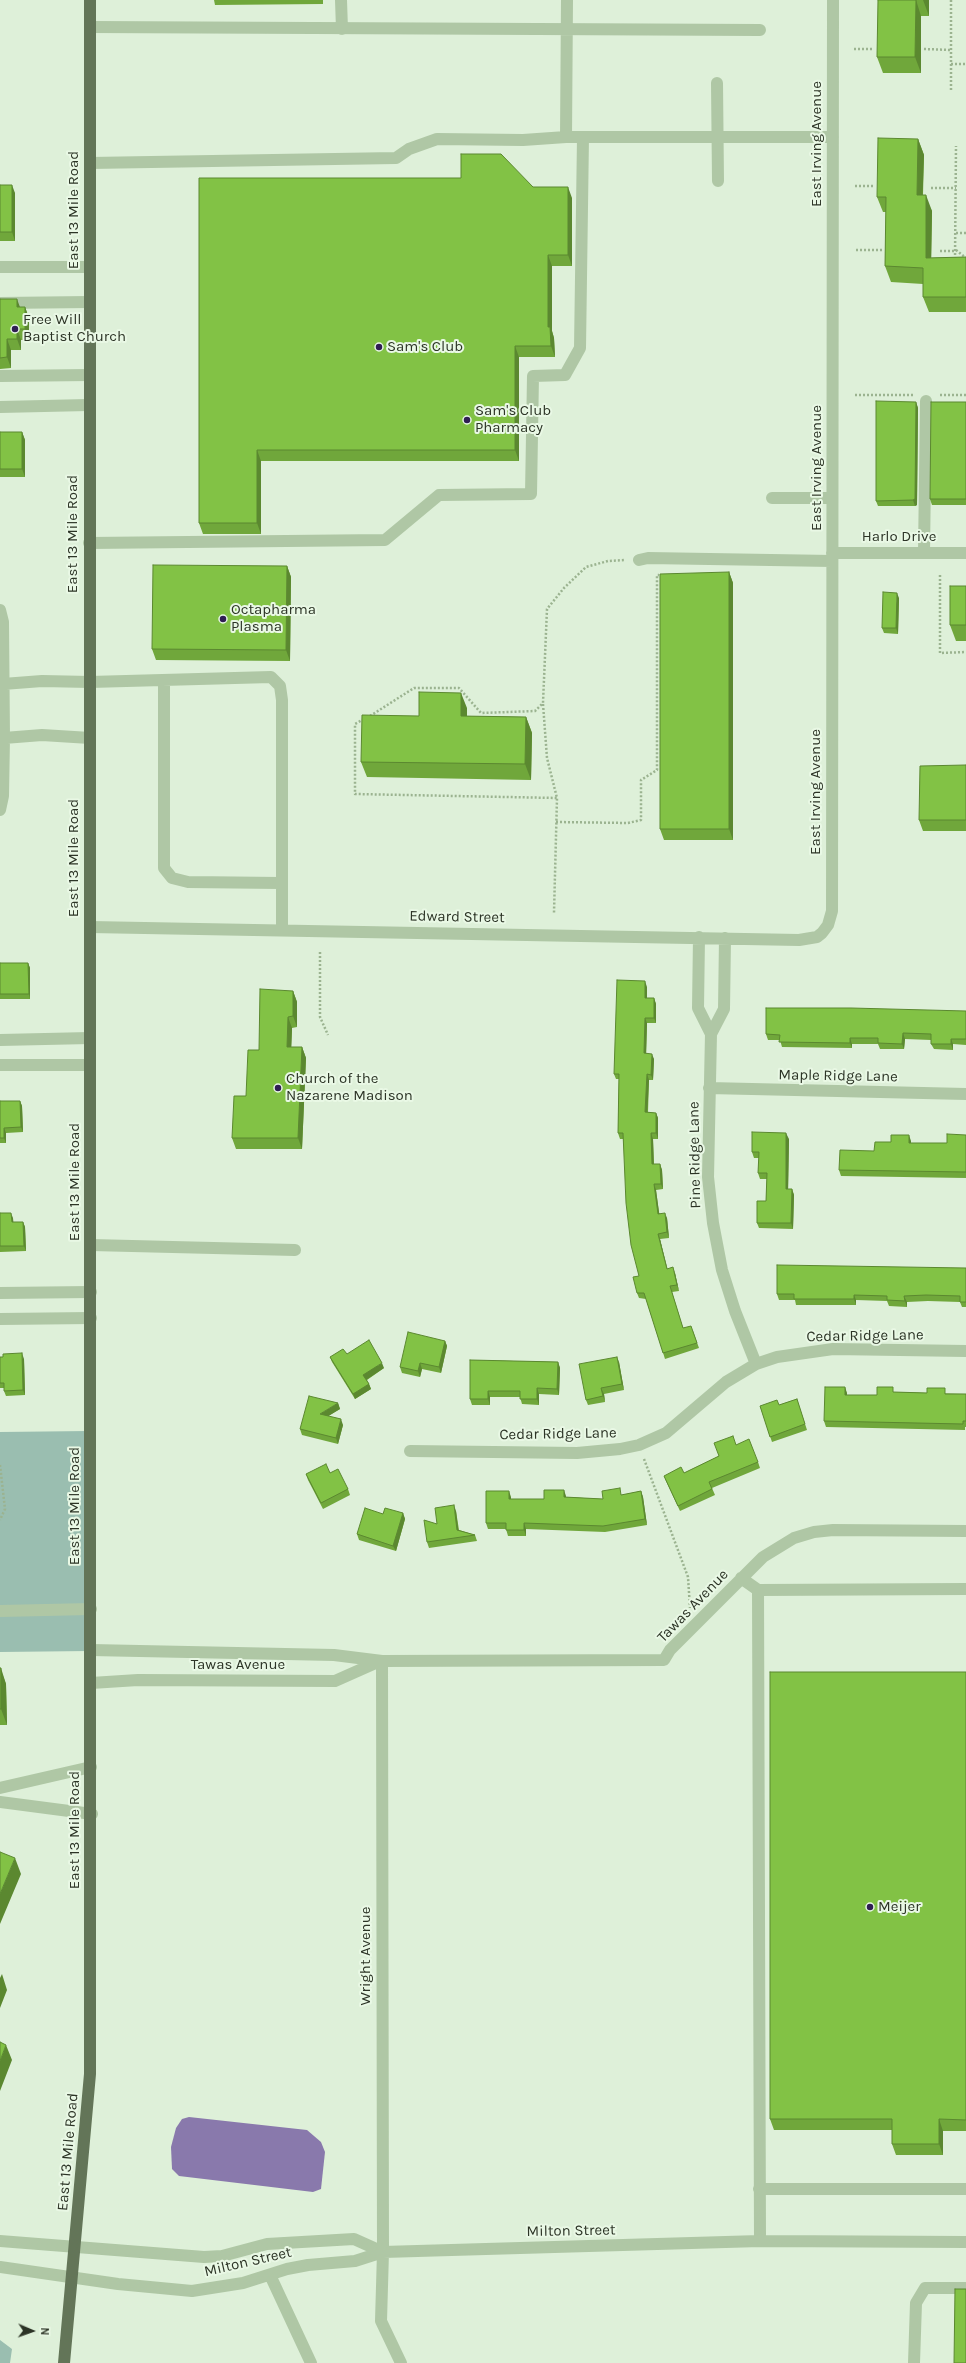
<!DOCTYPE html>
<html>
<head>
<meta charset="utf-8">
<style>
	body { margin:0 }
	#map { position:relative; width:966px; height:2363px; overflow:hidden; background:#def0d9; font-family:Karla,sans-serif }
	canvas { display:block }
	.north { position:absolute; left:12px; top:2311px; width:40px; height:40px; -webkit-text-stroke:3px #e9f8e5; paint-order:stroke; rotate:92deg; font-size:11px; font-weight:700; line-height:16px; text-align:center; color:#2c3426 }
	.north::after { content:''; display:block; margin:auto; width:14px; height:18px; background:#2c3426; clip-path:polygon(50% 0,100% 100%,50% 72%,0 100%) }
</style>
</head>
<body>
<div id="map">
<canvas width="966" height="2363"></canvas>
<div class="north">N</div>
</div>
<script>
const g = document.querySelector('canvas').getContext('2d');
g.lineJoin = 'round';
function paint(path, color) {
  g.fillStyle = color;
  g.fill(path, 'evenodd');
}
function shape(rows) {
  const path = new Path2D();
  for (const r of rows) {
    path.moveTo(r[0], r[1]);
    for (let i = 2; i < r.length; i += 2) path.lineTo(r[i], r[i + 1]);
  }
  return path;
}
function trace(path, color, width, dash) {
  g.strokeStyle = color;
  g.lineWidth = width;
  g.lineCap = dash ? 'butt' : 'round';
  g.setLineDash(dash || []);
  g.stroke(path);
}
function write(font, color, halo, rows, align = 'center') {
  g.font = font + ' Karla,sans-serif';
  g.lineWidth = 4;
  g.setLineDash([]);
  g.textBaseline = 'middle';
  g.strokeStyle = halo;
  g.fillStyle = color;
  for (const [text, x, y, turn = 0] of rows) {
    g.save();
    g.translate(x, y);
    g.rotate((+turn || 0) * Math.PI / 180);
    g.textAlign = isNaN(turn) ? turn : align;
    if (halo) g.strokeText(text, 0, 0);
    g.fillText(text, 0, 0);
    g.restore();
  }
}
paint(shape([
	[89,1431,89,1651,0,1652,0,1432],
	[0,2340,12,2349,10,2363,0,2363]
]), '#9abeb0');
paint(shape([
	[189,2117,307,2130,321,2142,325,2152,321,2189,313,2192,179,2176,172,2169,171,2147,176,2128,182,2119]
]), '#8979ac');
trace(shape([
	[854,49,874,49],
	[924,49,951,50],
	[951,64,966,64],
	[951,90,951,0],
	[855,186,875,186],
	[931,188,956,188],
	[956,233,966,233],
	[856,250,883,250],
	[956,250,966,258],
	[940,251,956,251],
	[955,259,956,146],
	[855,395,913,395],
	[940,395,966,395],
	[940,575,940,653,966,652],
	[543,704,547,758,557,798,554,913],
	[370,716,414,688,459,688,481,713,535,711,543,703,547,609,564,588,586,567,608,561,625,560],
	[364,719,355,724,355,794,557,798],
	[556,822,628,823,641,820,641,780,657,770,657,575,659,575],
	[320,952,320,1017,328,1035],
	[644,1459,688,1577,690,1608],
	[0,1465,5,1509,0,1520]
]), '#9bb390', 2.5, [2, 2]);
trace(shape([
	[341,0,342,29],
	[90,27,760,30],
	[717,83,718,181],
	[566,137,567,0],
	[90,163,396,158,409,149,437,139,523,140,566,137,833,137],
	[0,267,90,267],
	[0,303,90,302],
	[0,376,89,375],
	[0,407,88,405],
	[772,498,832,498],
	[89,543,385,540,439,495,531,494,533,376,565,375,580,348,583,137],
	[832,553,966,553],
	[924,553,926,401],
	[639,560,648,558,832,561],
	[0,610,3,622,4,738,3,796,0,810],
	[164,680,164,868,172,878,188,882,280,883],
	[3,684,42,681,90,682,271,677,280,686,282,700,282,929],
	[4,738,42,735,90,738],
	[90,927,799,940,817,937,822,933,828,925,832,911,833,0],
	[699,937,698,1008,711,1034],
	[725,938,724,1009,711,1034,708,1177,713,1223,722,1270,735,1311,756,1364],
	[0,1040,90,1038],
	[0,1065,90,1065],
	[709,1088,966,1094],
	[91,1245,295,1250],
	[0,1293,91,1292],
	[0,1319,91,1318],
	[410,1451,577,1453,620,1449,639,1445,666,1433,726,1382,756,1364,777,1357,833,1349,966,1351],
	[741,1578,758,1590,760,2241],
	[758,1590,966,1589],
	[0,1611,91,1609],
	[91,1650,334,1655,382,1661,664,1660,670,1650,763,1557,794,1538,814,1532,833,1530,966,1531],
	[382,1661,383,2252,381,2321,401,2363],
	[91,1683,138,1680,335,1681,380,1661],
	[0,1788,91,1767],
	[0,1802,92,1814],
	[759,2189,966,2189],
	[0,2241,204,2257,222,2256,267,2244,354,2239,383,2252],
	[0,2267,118,2284,192,2291,243,2283,287,2269,308,2265,355,2261,383,2252,760,2241,966,2242],
	[270,2275,311,2363],
	[914,2363,916,2303,925,2288,966,2288]
]), '#afc7a5', 12);
trace(shape([
	[64,2363,90,2074,90,0]
]), '#637558', 12);
paint(shape([
	[214,0,323,0,323,4,215,5],
	[886,0,929,0,929,16,921,16,921,73,883,73,877,57],
	[918,139,924,155,923,195,932,211,931,258,966,257,966,312,929,312,923,297,923,284,891,282,885,266,886,212,883,212,877,197],
	[199,178,533,187,572,198,572,266,552,266,552,331,554,338,555,357,519,357,519,461,261,461,261,534,203,534,199,523],
	[0,185,15,193,15,241,0,241],
	[0,299,20,307,25,307,29,318,29,340,21,340,21,350,11,350,11,368,0,369],
	[916,402,918,408,917,505,915,506,878,506,876,501],
	[966,402,966,505,932,505,930,499],
	[0,432,22,432,25,440,25,477,0,477],
	[287,566,291,577,290,661,156,660,152,649],
	[729,572,733,583,733,840,664,840,660,829],
	[966,586,966,641,956,641,950,625],
	[899,598,898,634,884,633,882,628],
	[467,708,467,716,526,717,532,733,531,780,367,777,361,762,419,716],
	[966,765,966,831,923,831,919,820],
	[0,963,28,963,30,968,30,999,0,999],
	[647,987,647,998,654,998,656,1004,656,1023,647,1023,646,1053,654,1059,653,1080,649,1080,648,1112,656,1113,658,1118,658,1139,653,1139,654,1164,660,1164,662,1170,663,1189,656,1190,659,1213,667,1218,669,1238,660,1239,667,1269,675,1273,679,1291,672,1292,683,1328,693,1331,699,1348,665,1359,646,1299,639,1298,637,1293,639,1276,623,1139,620,1139,618,1133,619,1079,616,1079,614,1074],
	[293,991,297,1002,297,1027,292,1028,291,1047,302,1047,306,1058,302,1149,236,1149,232,1138,246,1096,259,1050],
	[966,1011,966,1045,953,1044,953,1050,934,1049,931,1044,931,1040,905,1039,904,1049,880,1049,878,1044,852,1044,852,1048,782,1047,780,1040,768,1040,766,1034],
	[0,1101,20,1101,22,1106,23,1132,6,1133,6,1143,0,1143],
	[966,1135,966,1178,841,1176,839,1170,891,1142,911,1141,911,1143,947,1143],
	[789,1139,788,1189,792,1189,794,1195,793,1229,759,1228,757,1223,766,1201,767,1179,760,1179,758,1173,759,1158,754,1158,752,1152],
	[0,1213,13,1218,13,1222,23,1222,25,1227,26,1251,0,1252],
	[966,1268,966,1307,962,1307,960,1302,928,1301,907,1302,907,1307,889,1306,887,1301,856,1300,856,1305,796,1305,795,1300,779,1300,777,1294],
	[445,1341,447,1346,441,1373,422,1369,420,1377,402,1373,400,1367],
	[347,1354,384,1368,367,1380,369,1384,371,1389,355,1399,332,1362,330,1357],
	[0,1357,24,1359,25,1395,6,1396,4,1391,4,1388,0,1388],
	[470,1360,558,1362,560,1368,559,1395,539,1394,539,1405,522,1404,520,1397,490,1397,490,1405,472,1405,470,1399],
	[619,1362,624,1390,604,1394,605,1402,588,1405,586,1400],
	[845,1387,847,1395,877,1395,895,1392,966,1394,966,1427,965,1427,965,1430,826,1427,824,1421],
	[797,1399,807,1430,772,1442,760,1406,779,1405],
	[338,1403,340,1409,328,1416,343,1425,338,1444,302,1435,300,1429],
	[736,1445,758,1462,760,1468,712,1488,715,1495,680,1511,666,1481,664,1476,684,1473,719,1456],
	[330,1473,348,1489,350,1495,323,1509,308,1480,306,1474],
	[641,1491,643,1497,647,1525,605,1532,526,1529,526,1536,508,1536,506,1529,488,1529,486,1523,511,1497,511,1499,544,1499,566,1496,566,1497,603,1499],
	[456,1511,459,1530,475,1535,477,1541,429,1548,427,1542,437,1524],
	[403,1513,405,1519,396,1551,359,1540,357,1534,383,1514],
	[0,1668,6,1684,7,1725,0,1725],
	[966,1672,966,2131,943,2131,943,2155,896,2155,892,2144,892,2130,774,2130,770,2119]
]), '#70a73b');
paint(shape([
	[916,0,921,16,921,73,915,57],
	[923,0,929,0,929,16],
	[918,139,924,155,922,211,917,195],
	[12,185,15,193,15,241,12,232],
	[568,187,572,198,572,266,568,255],
	[926,195,932,211,931,273,926,258],
	[548,255,552,266,552,331,554,338,555,357,551,346,548,327],
	[17,299,21,310,17,307],
	[25,307,29,318,29,340,25,329],
	[17,329,21,340,21,350,17,339],
	[7,339,11,350,11,368,7,357],
	[515,346,519,357,519,461,515,450],
	[916,402,918,408,917,505,915,506,913,500],
	[22,432,25,440,25,477,22,469],
	[257,450,261,461,261,534,257,523],
	[287,566,291,577,290,661,286,650],
	[729,572,733,583,733,840,729,829],
	[897,593,899,598,898,634,896,628],
	[461,693,467,708,467,732,461,716],
	[526,717,532,733,531,780,525,764],
	[28,963,30,968,30,999,29,994],
	[645,981,647,987,647,1004,645,998],
	[293,991,297,1002,297,1027,293,1016],
	[654,998,656,1004,656,1023,654,1018],
	[288,1017,292,1028,291,1058,287,1047],
	[645,1018,647,1023,646,1059,644,1053],
	[903,1033,905,1039,904,1049,902,1044],
	[850,1038,852,1044,852,1048,850,1043],
	[951,1039,953,1044,953,1050,951,1044],
	[302,1047,306,1058,302,1149,298,1138],
	[652,1054,654,1059,653,1080,651,1075],
	[647,1074,649,1080,647,1118,645,1112],
	[20,1101,22,1106,23,1132,21,1127],
	[656,1113,658,1118,658,1139,656,1133],
	[4,1128,6,1133,6,1143,4,1138],
	[651,1133,653,1139,654,1170,652,1164],
	[786,1133,789,1139,788,1195,786,1189],
	[909,1135,911,1141,911,1148,909,1143],
	[660,1164,662,1170,663,1189,661,1184],
	[654,1184,656,1190,660,1219,658,1214],
	[792,1189,794,1195,793,1229,791,1223],
	[11,1213,13,1218,14,1228,12,1222],
	[665,1213,667,1218,669,1238,667,1232],
	[23,1222,25,1227,26,1251,24,1246],
	[658,1234,660,1239,669,1275,667,1269],
	[673,1267,675,1273,679,1291,677,1285],
	[854,1295,856,1300,856,1305,854,1299],
	[904,1296,907,1302,907,1307,905,1301],
	[445,1341,447,1346,441,1373,439,1367],
	[22,1353,24,1359,25,1395,23,1390],
	[617,1357,619,1362,624,1390,622,1384],
	[558,1362,560,1368,559,1395,557,1389],
	[382,1363,384,1368,366,1380,363,1375],
	[420,1363,422,1369,420,1377,418,1371],
	[369,1384,371,1389,355,1399,353,1394],
	[845,1387,847,1393,847,1400,845,1395],
	[537,1388,539,1394,539,1405,537,1399],
	[601,1388,604,1394,605,1402,603,1396],
	[488,1391,490,1397,490,1405,488,1399],
	[338,1403,340,1409,322,1420,320,1414],
	[341,1419,343,1425,338,1444,336,1438],
	[564,1490,566,1496,566,1503,564,1497],
	[509,1491,511,1497,511,1505,509,1499],
	[641,1491,643,1497,647,1525,645,1519],
	[454,1505,456,1511,459,1536,457,1530],
	[403,1513,405,1519,396,1551,393,1546],
	[524,1523,526,1529,526,1536,524,1530],
	[1,1668,6,1684,7,1725,1,1709],
	[15,1858,21,1874,0,1924,0,1894],
	[2,1974,7,1990,0,2008,0,1978],
	[6,2045,12,2060,0,2091,0,2061],
	[939,2119,943,2131,943,2155,939,2144]
]), '#5b8830');
const building = shape([
	[878,0,916,0,915,57,877,57,878,0],
	[878,138,918,139,917,195,926,195,926,258,966,257,966,297,923,297,923,268,885,266,886,197,877,197,878,138],
	[461,154,501,154,533,187,568,187,568,255,548,255,548,327,550,327,551,346,515,346,515,450,257,450,257,523,199,523,199,178,461,178,461,154],
	[0,185,12,185,12,232,0,232,0,185],
	[0,299,17,299,17,307,25,307,25,329,17,329,17,339,7,339,7,357,0,358,0,299],
	[876,401,916,402,915,499,913,500,876,501,876,401],
	[931,402,966,402,966,499,930,499,931,402],
	[0,432,22,432,22,469,0,469,0,432],
	[153,565,287,566,286,650,152,649,153,565],
	[729,572,729,829,660,829,660,574,729,572],
	[950,586,966,586,966,625,950,625,950,586],
	[883,592,897,593,896,628,882,628,883,592],
	[419,692,461,693,461,716,526,717,525,764,361,762,362,715,419,716,419,692],
	[966,765,966,820,919,820,920,766,966,765],
	[0,963,28,963,29,994,0,994,0,963],
	[617,980,645,981,645,998,654,998,654,1018,645,1018,644,1053,652,1054,651,1075,647,1074,645,1112,656,1113,656,1133,651,1133,652,1164,660,1164,661,1184,654,1184,658,1214,665,1213,667,1232,658,1234,667,1269,673,1267,677,1285,670,1286,683,1328,691,1326,697,1343,663,1353,644,1293,637,1293,633,1277,639,1276,631,1245,626,1203,623,1133,618,1133,619,1074,614,1074,617,980],
	[260,989,293,991,293,1016,288,1017,287,1047,302,1047,298,1138,232,1138,234,1096,246,1096,248,1050,259,1050,260,989],
	[766,1008,851,1008,966,1011,966,1039,951,1039,951,1044,931,1044,931,1034,903,1033,902,1044,878,1043,878,1038,850,1038,850,1043,779,1042,780,1035,766,1034,766,1008],
	[0,1101,20,1101,21,1127,4,1128,4,1138,0,1138,0,1101],
	[752,1132,786,1133,786,1189,792,1189,791,1223,757,1223,757,1201,766,1201,767,1173,758,1173,759,1152,752,1152,752,1132],
	[947,1134,966,1135,966,1172,839,1170,840,1150,874,1151,875,1142,891,1142,891,1135,909,1135,909,1143,947,1143,947,1134],
	[0,1213,11,1213,12,1222,23,1222,24,1246,0,1246,0,1213],
	[777,1265,966,1268,966,1302,960,1302,960,1296,926,1295,904,1296,905,1301,887,1300,887,1296,854,1295,854,1299,794,1299,794,1294,777,1294,777,1265],
	[408,1332,445,1341,439,1367,420,1363,418,1371,400,1367,408,1332],
	[369,1340,382,1363,363,1375,369,1384,353,1394,330,1357,343,1349,347,1354,369,1340],
	[22,1353,23,1390,4,1391,4,1383,0,1383,0,1357,3,1357,3,1354,22,1353],
	[617,1357,622,1384,601,1388,603,1396,586,1400,579,1364,617,1357],
	[470,1360,558,1362,557,1389,537,1388,537,1399,520,1399,520,1391,488,1391,488,1399,470,1399,470,1360],
	[825,1387,845,1387,845,1395,877,1395,877,1387,893,1387,893,1392,927,1393,927,1388,945,1388,945,1394,966,1394,966,1421,963,1421,963,1424,824,1421,825,1387],
	[309,1396,338,1403,320,1414,341,1419,336,1438,300,1429,309,1396],
	[797,1399,805,1424,770,1437,760,1406,777,1400,779,1405,797,1399],
	[733,1436,736,1445,749,1439,758,1462,709,1482,712,1489,678,1506,664,1476,681,1467,684,1473,719,1456,714,1443,733,1436],
	[326,1464,330,1473,338,1469,348,1489,321,1503,306,1474,326,1464],
	[620,1488,621,1495,641,1491,645,1519,603,1526,524,1523,524,1530,506,1530,506,1523,486,1523,486,1491,509,1491,509,1499,544,1499,544,1490,564,1490,564,1497,603,1499,602,1491,620,1488],
	[454,1505,457,1530,475,1535,427,1542,424,1520,437,1524,435,1508,454,1505],
	[365,1508,383,1514,385,1508,403,1513,393,1546,357,1534,365,1508],
	[0,1668,1,1668,1,1709,0,1709,0,1668],
	[770,1672,966,1672,966,2120,939,2119,939,2144,892,2144,892,2119,770,2119,770,1672],
	[0,1852,15,1858,0,1894,0,1852],
	[0,2042,6,2045,0,2061,0,2042],
	[955,2289,966,2289,966,2363,954,2363,955,2289]
]);
paint(building, '#82c245');
trace(building, '#5b8830', 1);
for (const [x, y, r, color] of [
	[15,329,4,"#2f1e53"],
	[379,347,4,"#2f1e53"],
	[467,420,4,"#2f1e53"],
	[223,619,4,"#2f1e53"],
	[278,1088,4,"#2f1e53"],
	[870,1907,4,"#2f1e53"]
]) {
  const dot = new Path2D();
  dot.arc(x, y, r, 0, 2 * Math.PI);
  g.fillStyle = color;
  g.fill(dot);
  trace(dot, '#e9f8e5', 1.5);
}
write('15px', '#2c3426', '#e9f8e5', [
	["East Irving Avenue",817,144,-90],
	["East 13 Mile Road",74,210,-90],
	["East Irving Avenue",817,468,-90],
	["East 13 Mile Road",73,534,-90],
	["Harlo Drive",899,537],
	["East Irving Avenue",816,792,-90],
	["East 13 Mile Road",74,858,-90],
	["Edward Street",457,917,1],
	["Maple Ridge Lane",838,1076,1],
	["Pine Ridge Lane",695,1155,-91],
	["East 13 Mile Road",75,1182,-90],
	["Cedar Ridge Lane",865,1336,-1],
	["Cedar Ridge Lane",558,1434,-1],
	["East 13 Mile Road",75,1506,-90],
	["Tawas Avenue",693,1606,-46],
	["Tawas Avenue",238,1665],
	["East 13 Mile Road",75,1830,-90],
	["Wright Avenue",366,1956,-90],
	["East 13 Mile Road",68,2152,-85],
	["Milton Street",571,2231,-1],
	["Milton Street",248,2262,-13]
]);
write('15px', '#2c3426', '#e9f8e5', [
	["Free Will",23,320],
	["Baptist Church",23,337],
	["Sam's Club",387,347],
	["Sam's Club",475,411],
	["Pharmacy",475,428],
	["Octapharma",231,610],
	["Plasma",231,627],
	["Church of the",286,1079],
	["Nazarene Madison",286,1096],
	["Meijer",878,1907]
], 'left');
</script>
</body>
</html>
